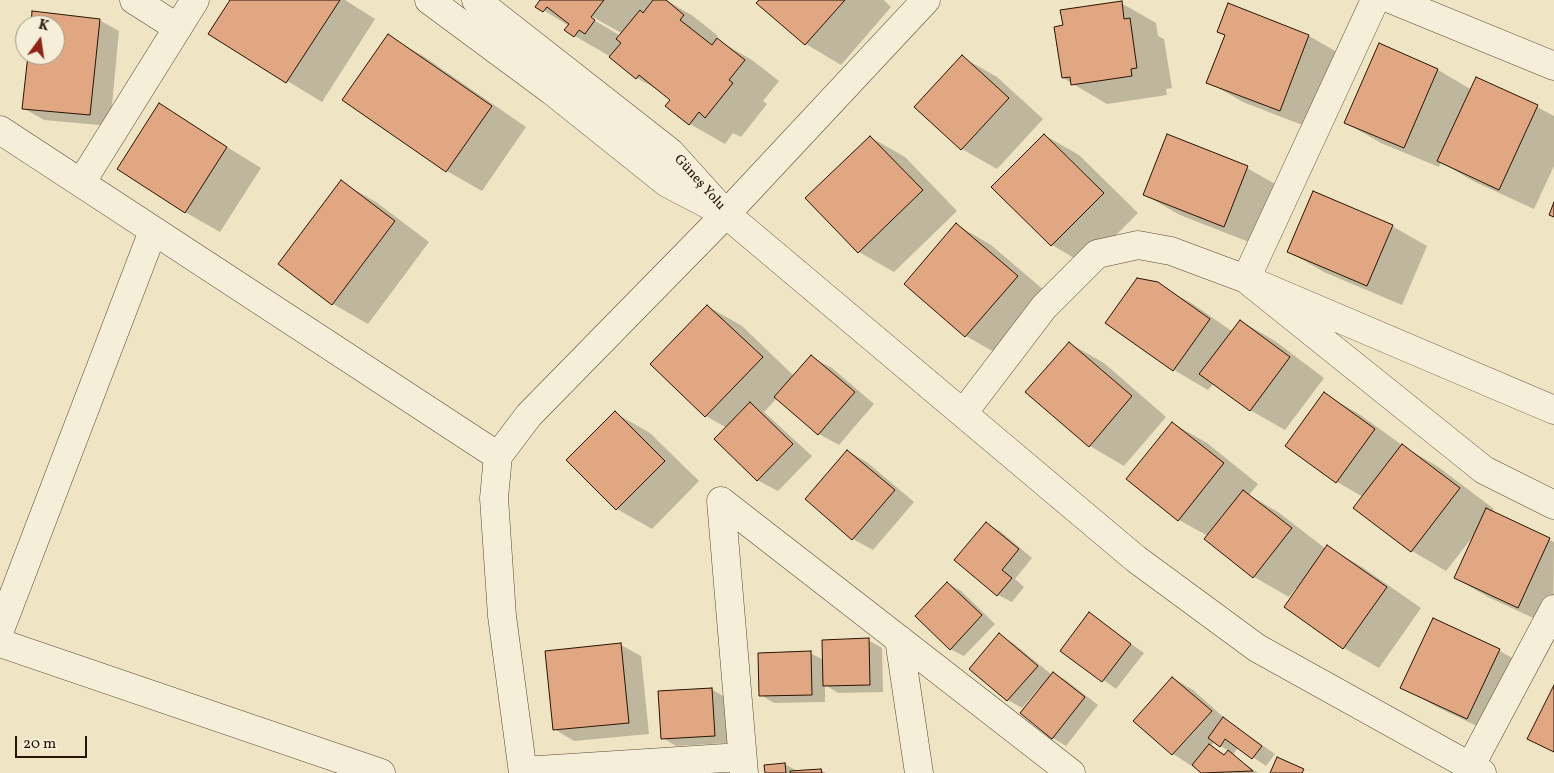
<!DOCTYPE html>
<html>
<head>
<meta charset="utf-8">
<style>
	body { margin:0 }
	#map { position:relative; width:1554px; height:773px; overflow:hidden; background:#efe5c5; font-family:Vollkorn,serif }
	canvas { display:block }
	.north { position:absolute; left:15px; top:15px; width:50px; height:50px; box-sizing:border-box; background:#f5eed9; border:1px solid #a39683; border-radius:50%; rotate:14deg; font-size:14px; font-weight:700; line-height:20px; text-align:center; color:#291302 }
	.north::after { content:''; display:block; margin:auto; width:18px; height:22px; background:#8f2418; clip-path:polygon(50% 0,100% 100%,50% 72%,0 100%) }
	.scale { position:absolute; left:15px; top:736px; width:72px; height:22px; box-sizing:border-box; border:2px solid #291302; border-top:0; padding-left:6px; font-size:15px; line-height:18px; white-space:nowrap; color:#291302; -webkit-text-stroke:4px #f5eed9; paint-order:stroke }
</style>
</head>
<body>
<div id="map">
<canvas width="1554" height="773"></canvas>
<div class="north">K</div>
<div class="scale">20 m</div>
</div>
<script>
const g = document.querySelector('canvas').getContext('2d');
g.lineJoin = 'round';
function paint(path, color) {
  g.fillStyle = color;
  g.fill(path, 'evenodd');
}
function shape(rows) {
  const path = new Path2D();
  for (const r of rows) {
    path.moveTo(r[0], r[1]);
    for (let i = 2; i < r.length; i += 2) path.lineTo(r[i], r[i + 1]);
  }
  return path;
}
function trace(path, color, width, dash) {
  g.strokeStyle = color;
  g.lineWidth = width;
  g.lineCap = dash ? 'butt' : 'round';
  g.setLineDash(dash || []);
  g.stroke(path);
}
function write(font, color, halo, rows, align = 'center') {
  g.font = font + ' Vollkorn,serif';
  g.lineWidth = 4;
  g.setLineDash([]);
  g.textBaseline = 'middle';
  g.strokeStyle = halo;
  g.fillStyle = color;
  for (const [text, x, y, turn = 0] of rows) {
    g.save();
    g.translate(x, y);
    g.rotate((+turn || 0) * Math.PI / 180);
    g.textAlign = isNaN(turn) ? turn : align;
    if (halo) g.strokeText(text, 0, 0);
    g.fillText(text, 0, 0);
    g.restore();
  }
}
paint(shape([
	[231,0,345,0,375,19,322,102,210,34],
	[542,0,666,0,693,16,718,36,716,39,752,60,779,81,763,101,767,104,741,137,733,133,725,144,690,124,667,95,637,78,611,57,575,36,569,26,537,6],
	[586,13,621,33,621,36,585,15],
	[761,0,884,0,891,7,841,65,806,44,758,3],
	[1121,3,1156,23,1158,36,1164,39,1172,88,1166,89,1167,95,1107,104,1063,78,1064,27],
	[1229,5,1309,36,1344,56,1315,130,1243,102,1208,82,1226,36],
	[99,20,119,31,110,126,44,120,23,108,29,55,55,55,55,25,32,25],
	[388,36,423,56,526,127,482,191,447,171,344,100],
	[1379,45,1438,70,1472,90,1537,107,1554,116,1554,166,1534,209,1473,181,1441,162,1439,167,1381,143,1346,123],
	[962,57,997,77,1043,119,997,169,962,149,916,107],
	[159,105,261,168,220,232,185,212],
	[1044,135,1079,155,1138,213,1086,265,1052,245],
	[870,137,905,157,957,211,894,272,859,252],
	[1247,168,1282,188,1259,246,1180,215,1145,195],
	[341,182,376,202,429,242,368,324,333,304,280,264],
	[957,225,991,245,1052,297,1001,356,966,336,906,284],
	[1392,226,1427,246,1402,305,1324,272,1289,252],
	[1157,284,1193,304,1233,332,1241,321,1275,341,1324,378,1285,430,1250,410,1214,383,1208,390,1174,370,1107,323],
	[707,306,742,326,794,376,811,357,832,368,874,404,839,445,819,434,777,398,764,412,812,456,778,491,757,480,727,428,706,416],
	[1069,343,1104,363,1166,417,1124,466,1090,446],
	[1324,394,1359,414,1406,448,1437,466,1494,509,1491,512,1554,542,1553,627,1490,598,1455,578,1474,535,1446,571,1412,551,1363,497,1337,482,1287,445],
	[615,413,650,433,699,481,652,529,617,509],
	[1172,423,1207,443,1258,484,1249,495,1278,512,1326,549,1328,547,1362,567,1421,608,1379,668,1344,648,1285,607,1298,589,1296,588,1289,597,1254,577,1206,539,1208,536,1179,520],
	[848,451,868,463,914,502,873,550,853,539],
	[986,524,1000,531,1032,558,1015,579,1024,587,1012,602,998,595],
	[947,583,961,591,995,624,964,656,950,649],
	[1089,614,1144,653,1116,689,1062,650],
	[1434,619,1500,651,1535,671,1502,738,1437,707,1402,687],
	[999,635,1013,643,1052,675,1054,673,1067,681,1098,705,1066,746,1053,738,1040,687,1022,708,1008,700,971,669],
	[868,640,882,648,883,692,838,693,825,685,825,702,774,703,761,695,810,653,824,660],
	[621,645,641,656,649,734,574,741,554,729],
	[1173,678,1193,690,1229,722,1275,754,1266,766,1238,747,1233,755,1258,773,1203,773,1173,754,1135,720],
	[1214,742,1229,751,1225,755,1211,746],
	[711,689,725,697,728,743,676,746,663,738],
	[785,764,799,772,821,770,826,773,766,773,766,766]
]), '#0003');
const building = shape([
	[230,0,340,0,286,83,208,34,230,0],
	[540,0,604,0,591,17,595,20,585,34,579,30,574,37,564,30,569,24,547,7,543,12,535,7,540,0],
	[653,0,666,0,684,15,680,20,712,45,717,38,745,60,729,80,733,83,705,118,699,112,689,125,665,106,670,100,639,75,636,79,609,57,621,43,616,39,640,10,643,13,653,0],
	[759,0,845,0,805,45,756,3,759,0],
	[1122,1,1124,19,1130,18,1137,68,1131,69,1132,76,1071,85,1070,77,1062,78,1054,27,1063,25,1060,10,1122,1],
	[1228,3,1309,35,1280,111,1206,83,1225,35,1217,32,1228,3],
	[32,11,100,19,90,115,22,109,28,55,55,55,55,25,31,25,32,11],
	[388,34,492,106,446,172,342,100,388,34],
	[1379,43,1438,69,1404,148,1344,123,1379,43],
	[962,55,1009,98,961,150,914,107,962,55],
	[1476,77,1538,105,1499,190,1437,161,1476,77],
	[159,103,227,147,185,213,117,169,159,103],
	[1044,134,1104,193,1051,246,991,187,1044,134],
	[1167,134,1248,166,1224,227,1143,195,1167,134],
	[870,136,923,190,858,253,805,198,870,136],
	[341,180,395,221,332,305,278,264,341,180],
	[1313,191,1393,225,1367,286,1287,252,1313,191],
	[1554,202,1554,217,1549,215,1554,202],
	[956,223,1018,276,965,337,904,284,956,223],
	[1137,278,1158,282,1210,319,1173,371,1105,323,1137,278],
	[707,305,763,357,705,417,650,364,707,305],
	[1240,320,1290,357,1250,411,1199,374,1240,320],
	[1069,342,1132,396,1089,447,1025,392,1069,342],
	[811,355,855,392,818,435,774,397,811,355],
	[1324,392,1375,429,1336,483,1285,446,1324,392],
	[750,402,793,444,757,481,714,439,750,402],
	[615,411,665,461,616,510,566,460,615,411],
	[1172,422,1224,463,1178,521,1126,479,1172,422],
	[1402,444,1460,488,1411,552,1353,508,1402,444],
	[847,450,895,490,852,540,805,499,847,450],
	[1243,490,1292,528,1253,578,1204,539,1243,490],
	[1486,508,1550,538,1518,608,1454,578,1486,508],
	[986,522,1019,549,1002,570,1012,578,997,596,954,560,986,522],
	[1327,545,1387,587,1343,649,1284,607,1327,545],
	[947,582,982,615,950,650,915,616,947,582],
	[1089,612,1131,644,1102,682,1060,651,1089,612],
	[1433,618,1500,649,1467,719,1400,688,1433,618],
	[999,633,1038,666,1007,701,969,669,999,633],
	[869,638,870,685,823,686,822,640,869,638],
	[621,643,629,723,553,730,545,651,621,643],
	[811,651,812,695,759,696,758,653,811,651],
	[1053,672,1085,697,1052,739,1020,713,1053,672],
	[1172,677,1212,711,1172,755,1133,721,1172,677],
	[1554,685,1554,752,1527,739,1554,685],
	[712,688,715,736,661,739,658,691,712,688],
	[1223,717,1262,746,1252,759,1225,739,1220,747,1208,738,1223,717],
	[1209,744,1224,755,1228,750,1253,771,1201,773,1192,765,1209,744],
	[1277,757,1304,769,1302,773,1270,773,1277,757],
	[785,763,786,773,765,773,764,765,785,763],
	[821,769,822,773,790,773,790,771,821,769]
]);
paint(building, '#e0a782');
trace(building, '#291302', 1);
const minor = shape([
	[134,0,178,28],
	[429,0,552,91,667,183,709,205],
	[476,0,670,152,726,214,1136,559,1257,648,1482,773],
	[1375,0,1246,279,1554,410],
	[1393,0,1554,66],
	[0,130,498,456],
	[81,183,195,0],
	[964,412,1044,307,1097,254,1138,245,1171,251,1246,279,1484,470,1554,505],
	[721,501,1071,773],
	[721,501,744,773],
	[0,630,153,231],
	[899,639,919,773],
	[0,643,381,773],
	[1470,767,1554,609],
	[523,771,741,757],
	[523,773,502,616,494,498,498,456,529,415,726,214,926,0]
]);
trace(minor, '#5a4833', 29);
trace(minor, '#f5eed9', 28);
write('14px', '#291302', '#f5eed9', [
	["Güneş Yolu",699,183,48]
]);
</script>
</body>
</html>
